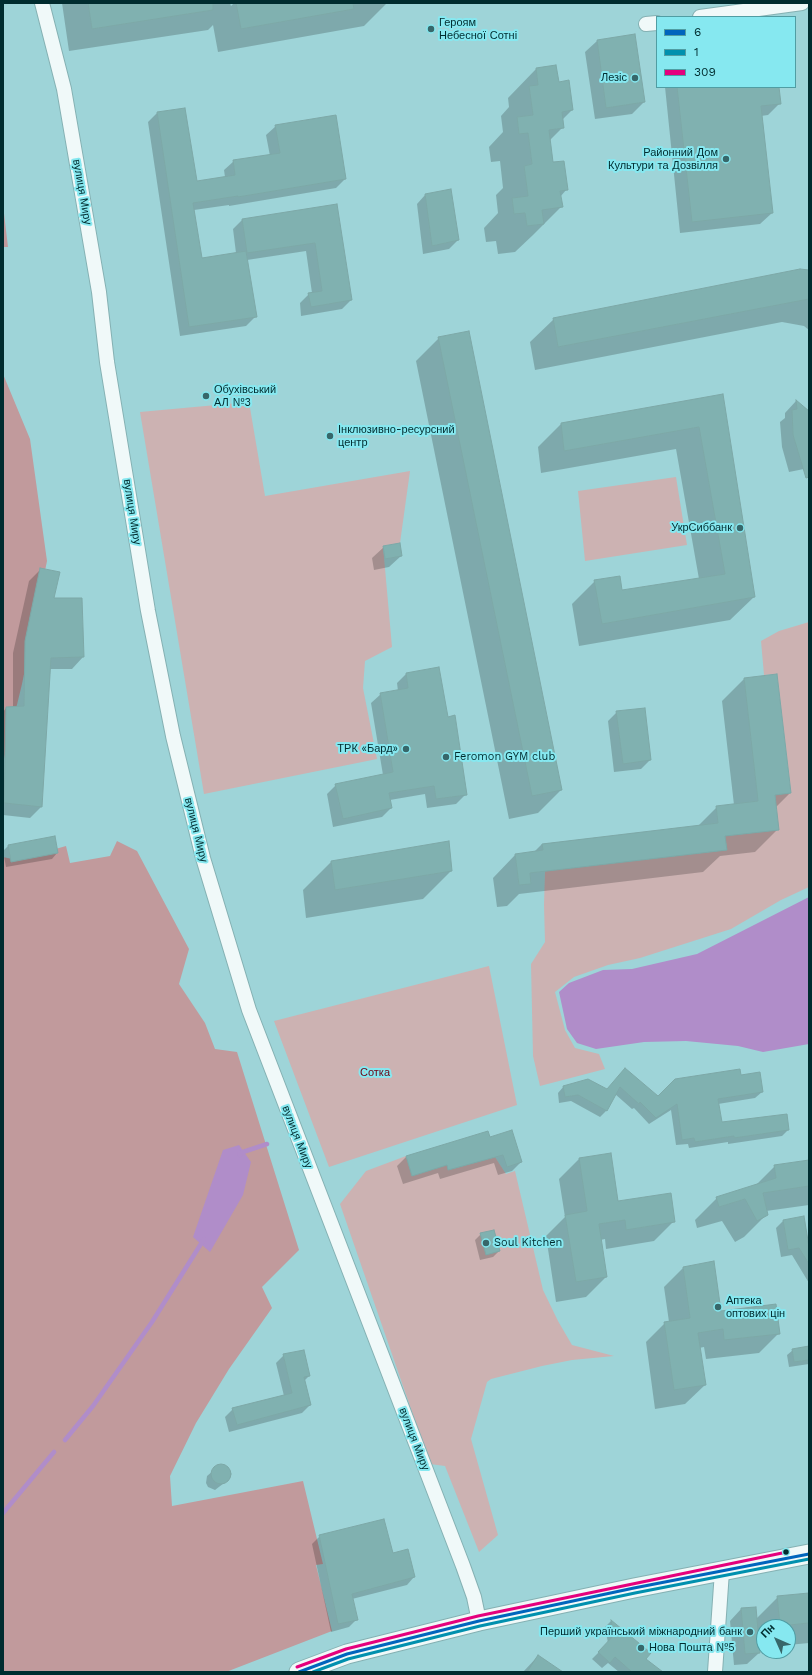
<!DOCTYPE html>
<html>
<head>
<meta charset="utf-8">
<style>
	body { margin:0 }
	#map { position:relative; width:812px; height:1675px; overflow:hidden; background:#9ed4d8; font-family:"Work Sans",sans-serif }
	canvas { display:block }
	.frame { position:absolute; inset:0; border:4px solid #002c2f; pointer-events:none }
	.legend { position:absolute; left:656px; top:16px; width:140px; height:72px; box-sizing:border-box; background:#86e8f0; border:1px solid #509da3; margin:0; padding:5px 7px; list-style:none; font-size:12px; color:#002c2f }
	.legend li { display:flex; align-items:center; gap:8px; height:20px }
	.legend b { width:20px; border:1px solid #509da3 }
	.north { position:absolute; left:756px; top:1619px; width:40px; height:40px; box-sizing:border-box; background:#86e8f0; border:1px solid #509da3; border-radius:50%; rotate:315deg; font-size:11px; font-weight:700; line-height:16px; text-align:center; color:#002c2f }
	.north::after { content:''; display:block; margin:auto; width:14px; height:18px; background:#37676a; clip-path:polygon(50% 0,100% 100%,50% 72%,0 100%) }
</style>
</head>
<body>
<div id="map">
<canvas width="812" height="1675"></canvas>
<div class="frame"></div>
<ul class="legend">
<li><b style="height:5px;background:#0065bd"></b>6</li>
<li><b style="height:5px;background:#0090ae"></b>1</li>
<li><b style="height:5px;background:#e5007d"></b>309</li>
</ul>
<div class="north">Пн</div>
</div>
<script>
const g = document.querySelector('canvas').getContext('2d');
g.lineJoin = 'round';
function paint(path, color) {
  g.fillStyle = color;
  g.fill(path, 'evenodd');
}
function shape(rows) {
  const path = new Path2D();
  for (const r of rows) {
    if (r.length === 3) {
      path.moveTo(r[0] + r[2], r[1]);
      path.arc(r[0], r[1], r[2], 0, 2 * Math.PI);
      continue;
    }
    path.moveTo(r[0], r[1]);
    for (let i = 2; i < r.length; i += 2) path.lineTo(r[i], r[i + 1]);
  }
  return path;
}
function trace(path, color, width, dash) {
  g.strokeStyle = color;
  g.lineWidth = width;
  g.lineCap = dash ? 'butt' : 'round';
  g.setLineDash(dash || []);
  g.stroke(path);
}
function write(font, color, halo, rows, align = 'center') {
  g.font = font + ' "Work Sans",sans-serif';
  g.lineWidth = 4;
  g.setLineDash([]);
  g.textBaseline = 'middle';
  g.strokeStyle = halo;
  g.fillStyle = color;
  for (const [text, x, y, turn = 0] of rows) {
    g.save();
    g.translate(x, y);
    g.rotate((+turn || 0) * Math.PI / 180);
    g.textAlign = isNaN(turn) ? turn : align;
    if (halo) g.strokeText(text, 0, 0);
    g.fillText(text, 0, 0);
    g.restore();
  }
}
paint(shape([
	[249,402,265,496,410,471,400,543,383,546,392,647,365,661,363,688,377,759,204,794,140,412],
	[676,477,687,545,585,561,578,491],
	[809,622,809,887,781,900,731,929,640,958,608,965,574,977,555,992,565,1030,575,1048,599,1054,605,1069,540,1086,533,1056,531,964,545,942,544,905,545,871,727,850,725,836,778,830,775,795,791,793,777,674,764,675,761,641,779,631],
	[489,966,517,1105,329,1167,274,1021],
	[406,1156,412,1176,447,1165,449,1170,495,1157,506,1174,515,1171,543,1290,558,1321,572,1345,614,1356,572,1360,542,1366,491,1379,487,1382,471,1439,498,1535,479,1552,445,1466,430,1464,340,1204,366,1171]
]), '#ccb2b2');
paint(shape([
	[3,205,8,247,3,247],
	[3,374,30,439,47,561,22,684,3,763],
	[117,841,137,851,189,949,179,984,205,1023,215,1049,237,1052,299,1250,262,1287,272,1308,229,1369,196,1423,170,1476,172,1506,303,1481,323,1564,316,1565,332,1631,226,1672,3,1672,3,857,17,860,66,846,70,863,110,856]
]), '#c19a9c');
paint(shape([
	[809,897,809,1044,763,1052,738,1046,686,1041,644,1042,596,1049,577,1043,567,1029,559,992,569,983,603,970,632,969,697,954],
	[239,1145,251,1162,243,1195,210,1252,193,1237,223,1150]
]), '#b08dc9');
paint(shape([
	[62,3,230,3,231,6,234,3,387,3,364,26,218,52,213,25,208,30,69,51],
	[634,35,644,102,632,114,595,119,585,52,597,41],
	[536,69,558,83,572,110,562,120,563,127,549,141,552,163,567,189,560,197,561,207,533,235,515,252,498,254,496,241,486,242,484,228,498,213,496,195,503,188,500,161,491,162,489,147,503,132,501,116,509,107,508,98],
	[665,87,778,87,780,103,768,115,761,116,772,213,760,224,680,233],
	[157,113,196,182,225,177,224,170,234,161,270,156,266,135,276,126,345,179,336,188,229,206,229,205,194,210,201,259,236,253,233,229,242,220,336,205,351,300,342,309,301,316,300,303,309,294,312,293,306,251,247,260,256,316,246,326,180,336,148,122],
	[425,195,458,240,449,249,423,254,417,204],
	[809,271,809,330,804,326,782,322,535,370,530,342,554,319],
	[439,338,561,790,538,813,509,819,416,361],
	[722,395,754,597,730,620,579,646,572,604,595,581,621,591,699,579,676,449,541,473,538,447,561,424],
	[796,401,809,412,809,468,789,472,782,447,780,422,785,418,785,413],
	[384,547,401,556,389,567,374,570,372,558],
	[41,569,53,599,83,657,72,669,50,669,41,807,30,818,3,815,3,712,6,708,13,708,13,653,29,581],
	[406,674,447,718,466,794,456,804,427,808,425,794,390,800,391,808,382,817,333,827,327,794,336,785,383,775,371,703,381,694,398,691,397,683],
	[744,679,790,793,775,808,777,830,755,852,720,856,703,872,519,894,507,906,497,907,493,878,515,855,534,852,542,844,698,826,717,807,734,805,722,701],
	[617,712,650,760,641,769,614,772,608,721],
	[8,846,57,853,52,859,6,867,3,851],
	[331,862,451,871,423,899,306,918,303,890],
	[619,1076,658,1098,740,1076,762,1092,755,1098,718,1104,721,1124,788,1130,782,1136,728,1144,728,1142,689,1148,688,1144,676,1145,671,1110,649,1124,634,1108,632,1109,615,1094,606,1111,600,1117,571,1101,559,1103,558,1093,564,1086,607,1090],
	[487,1132,489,1139,521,1162,512,1171,498,1175,494,1163,440,1179,438,1173,403,1184,397,1166,406,1157],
	[610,1154,618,1202,674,1221,654,1241,606,1249,605,1239,600,1240,606,1277,586,1297,556,1302,546,1236,565,1217,559,1179,579,1159],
	[809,1161,809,1205,766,1211,766,1215,744,1237,735,1242,722,1221,697,1228,695,1220,717,1198,756,1185,775,1166],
	[784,1220,809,1254,809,1283,792,1255,781,1257,776,1228],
	[481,1234,499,1251,493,1257,480,1260,475,1240],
	[683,1268,720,1312,779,1333,759,1353,706,1359,704,1347,699,1348,705,1385,685,1404,655,1409,646,1342,665,1323,669,1322,664,1287],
	[809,1347,809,1364,789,1367,787,1355,793,1350],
	[284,1355,309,1376,304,1381,310,1405,302,1413,229,1432,225,1417,233,1409,284,1396,276,1363],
	[220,1465,227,1468,229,1472,228,1480,215,1490,208,1487,206,1483,207,1476],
	[320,1536,392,1555,414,1577,407,1585,352,1599,357,1619,349,1627,331,1632,312,1544],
	[809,1594,809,1643,788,1645,788,1627,764,1627,764,1648,759,1649,759,1653,747,1664,734,1665,730,1621,741,1609,756,1619,778,1597],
	[611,1621,650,1653,645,1659,661,1672,619,1672,608,1663,602,1668,592,1659,608,1643,605,1627],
	[538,1656,561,1672,523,1672]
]), '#0003');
trace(shape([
	[240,1155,240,1153,267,1144],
	[65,1440,93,1406,152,1322,204,1239],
	[3,1513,54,1452]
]), '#b08dc9', 4.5);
const building = shape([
	[88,3,213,3,213,10,92,29,88,3],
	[236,3,353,3,354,9,241,29,236,3],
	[635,34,645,102,606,108,597,40,635,34],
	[556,65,559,82,569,80,573,110,562,112,564,128,549,130,553,162,564,161,568,190,560,191,563,207,542,210,544,224,527,226,525,213,514,214,512,198,528,196,524,166,532,164,528,133,519,134,517,117,533,115,529,86,538,85,536,68,556,65],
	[677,87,779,87,781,104,761,106,773,213,692,222,677,87],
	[185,108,197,181,235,175,233,160,280,153,275,125,336,115,346,179,238,197,238,196,193,203,202,258,246,251,257,317,189,327,157,112,185,108],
	[451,189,459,240,432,246,425,194,451,189],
	[337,204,352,300,311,307,308,293,322,291,315,243,247,253,242,219,337,204],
	[800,269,809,270,809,299,558,347,553,318,800,269],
	[469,331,562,790,532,796,438,337,469,331],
	[723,394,755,597,602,624,594,580,620,576,622,590,725,574,699,427,564,451,561,423,723,394],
	[796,400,809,411,809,477,806,478,793,435,792,410,797,409,796,400],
	[400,543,402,556,385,559,383,546,400,543],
	[40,568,60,572,54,598,82,598,84,657,51,658,42,807,4,803,6,707,24,706,25,641,40,568],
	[439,667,448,717,455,715,467,795,436,799,434,786,389,793,392,808,343,819,335,784,393,772,380,693,408,688,406,673,439,667],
	[777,674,791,793,775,795,779,830,725,836,727,850,530,873,531,884,519,885,515,854,543,850,542,844,718,823,716,806,758,801,744,678,777,674],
	[645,708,651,760,623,764,616,711,645,708],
	[55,836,58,853,11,862,8,845,55,836],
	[449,841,452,871,335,890,331,861,449,841],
	[625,1068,658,1096,675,1079,740,1069,741,1075,760,1072,763,1092,718,1099,722,1122,787,1114,789,1130,734,1138,734,1136,695,1142,694,1138,682,1140,677,1104,656,1118,640,1102,639,1104,620,1087,607,1111,578,1095,565,1097,563,1086,588,1079,607,1089,625,1068],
	[512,1130,522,1162,507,1167,503,1155,448,1170,447,1165,412,1176,406,1156,488,1131,490,1137,512,1130],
	[611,1153,618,1201,671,1193,675,1222,626,1230,625,1220,599,1224,607,1277,576,1282,565,1215,587,1211,579,1158,611,1153],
	[809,1160,809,1186,763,1193,768,1215,757,1221,745,1199,719,1207,716,1197,776,1178,774,1165,809,1160],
	[804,1216,809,1247,809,1264,799,1248,788,1250,783,1220,804,1216],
	[494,1230,500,1251,486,1255,480,1233,494,1230],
	[714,1261,721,1311,776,1304,780,1334,724,1340,723,1329,698,1333,706,1385,674,1390,664,1322,690,1318,683,1267,714,1261],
	[809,1346,809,1360,794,1362,792,1349,809,1346],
	[304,1350,310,1376,304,1377,311,1405,237,1425,232,1408,292,1393,283,1354,304,1350],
	[221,1474,10],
	[384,1519,393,1553,408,1549,415,1577,352,1594,358,1620,338,1624,319,1535,384,1519],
	[809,1593,809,1623,780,1626,777,1596,809,1593],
	[756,1607,760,1653,745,1654,741,1608,756,1607],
	[611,1620,651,1653,646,1659,663,1672,632,1672,615,1657,610,1663,598,1652,614,1635,611,1620],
	[538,1655,563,1672,527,1672,538,1655]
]);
paint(building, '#80b1b0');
trace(building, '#7da8a7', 1);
const street = shape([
	[42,3,64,89,99,292,107,362,148,611,173,736,203,858,249,1010,463,1566,474,1597,479,1621],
	[700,17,802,3],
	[646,24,657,23],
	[715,1672,722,1571]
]);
const secondary = shape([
	[299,1672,347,1654,479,1621,634,1588,809,1554]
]);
trace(street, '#85b1b3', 16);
trace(secondary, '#85b1b3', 21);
trace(street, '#f0f9f9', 14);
trace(secondary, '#f0f9f9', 19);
trace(shape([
	[299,1672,347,1654,479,1621,634,1588,809,1554]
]), '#0065bd', 3);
trace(shape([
	[313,1672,348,1659,480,1626,635,1593,809,1559]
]), '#0090ae', 3);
trace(shape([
	[297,1667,346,1649,478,1616,787,1552]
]), '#e5007d', 3);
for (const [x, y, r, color] of [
	[431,29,4,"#37676a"],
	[635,78,4,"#37676a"],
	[726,159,4,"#37676a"],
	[206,396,4,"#37676a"],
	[330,436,4,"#37676a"],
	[740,528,4,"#37676a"],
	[406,749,4,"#37676a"],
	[446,757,4,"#37676a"],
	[486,1243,4,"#37676a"],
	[718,1307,4,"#37676a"],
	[786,1552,3.5,"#002c2f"],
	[750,1632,4,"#37676a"],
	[641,1648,4,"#37676a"]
]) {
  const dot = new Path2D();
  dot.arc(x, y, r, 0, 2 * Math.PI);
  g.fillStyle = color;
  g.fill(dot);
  trace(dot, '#86e8f0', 1.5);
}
write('11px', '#002c2f', '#86e8f0', [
	["Героям",439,23],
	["Небесної Сотні",439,36],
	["Лезіс",627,78,"right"],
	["Районний Дом",718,153,"right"],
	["Культури та Дозвілля",718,166,"right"],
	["Обухівський",214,390],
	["АЛ №3",214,403],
	["Інклюзивно-ресурсний",338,430],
	["центр",338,443],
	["УкрСиббанк",732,528,"right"],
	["ТРК «Бард»",398,749,"right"],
	["Feromon GYM club",454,757],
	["Soul Kitchen",494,1243],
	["Аптека",726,1301],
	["оптових цін",726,1314],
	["Перший український міжнародний банк",742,1632,"right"],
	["Нова Пошта №5",649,1648]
], 'left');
write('11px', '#002c2f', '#86e8f0', [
	["вулиця Миру",82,192,80],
	["вулиця Миру",132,512,81],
	["вулиця Миру",196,830,76],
	["вулиця Миру",297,1137,69],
	["вулиця Миру",414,1439,69]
]);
write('11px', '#6e0012', '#86e8f0', [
	["Сотка",375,1073]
]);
</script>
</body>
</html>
